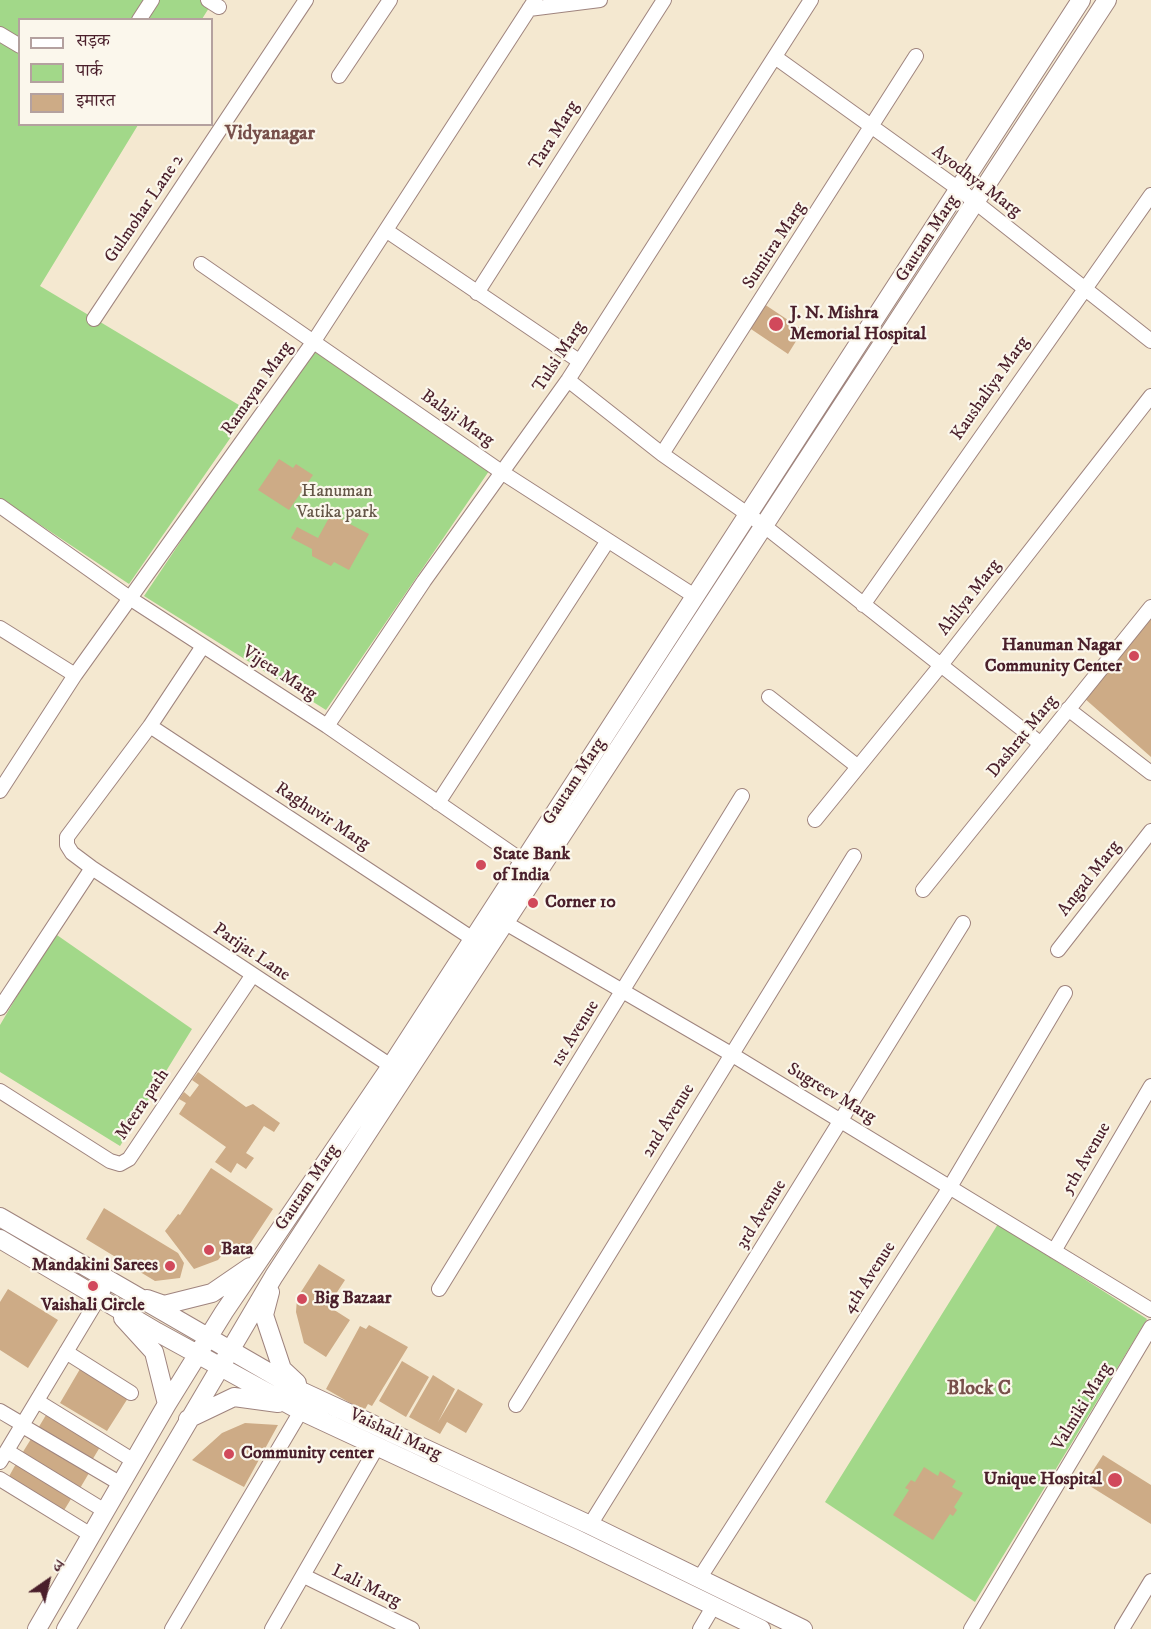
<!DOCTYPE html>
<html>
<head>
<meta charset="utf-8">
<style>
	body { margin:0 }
	#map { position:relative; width:1151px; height:1629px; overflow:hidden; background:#f4e8d0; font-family:"IM FELL DW Pica","Noto Serif Devanagari",serif }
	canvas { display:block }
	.legend { position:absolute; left:18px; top:18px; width:195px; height:108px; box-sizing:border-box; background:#fbf7ec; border:2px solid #b4a19f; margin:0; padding:8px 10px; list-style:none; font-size:18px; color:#4a1f2b }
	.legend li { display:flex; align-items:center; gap:12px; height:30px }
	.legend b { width:30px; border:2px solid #b4a19f }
	.north { position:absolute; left:18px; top:1551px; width:60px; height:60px; -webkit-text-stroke:4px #fbf7ec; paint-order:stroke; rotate:34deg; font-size:16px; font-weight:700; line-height:24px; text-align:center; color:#4a1f2b }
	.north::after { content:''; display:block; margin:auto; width:21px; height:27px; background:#4a1f2b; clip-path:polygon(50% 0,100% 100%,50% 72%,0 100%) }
</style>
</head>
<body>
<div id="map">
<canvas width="1151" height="1629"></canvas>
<ul class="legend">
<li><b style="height:8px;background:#fff"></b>सड़क</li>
<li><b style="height:16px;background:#a2d889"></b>पार्क</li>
<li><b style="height:16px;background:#cdab86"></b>इमारत</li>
</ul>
<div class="north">उ</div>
</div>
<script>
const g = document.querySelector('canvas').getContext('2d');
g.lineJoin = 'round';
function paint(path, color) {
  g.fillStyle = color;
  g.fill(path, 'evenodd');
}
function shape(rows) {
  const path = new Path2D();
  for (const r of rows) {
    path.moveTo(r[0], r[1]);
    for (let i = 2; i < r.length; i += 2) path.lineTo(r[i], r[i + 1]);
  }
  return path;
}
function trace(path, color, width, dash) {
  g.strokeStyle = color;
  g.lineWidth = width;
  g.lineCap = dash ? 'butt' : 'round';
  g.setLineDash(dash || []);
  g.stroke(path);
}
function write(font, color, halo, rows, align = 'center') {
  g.font = font + ' "IM FELL DW Pica",serif';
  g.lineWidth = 4.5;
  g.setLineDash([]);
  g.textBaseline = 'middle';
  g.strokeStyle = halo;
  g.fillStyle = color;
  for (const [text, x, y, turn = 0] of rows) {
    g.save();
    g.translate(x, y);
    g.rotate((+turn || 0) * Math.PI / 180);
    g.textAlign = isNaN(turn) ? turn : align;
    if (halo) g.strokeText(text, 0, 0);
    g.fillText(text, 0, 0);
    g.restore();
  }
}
paint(shape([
	[0,0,214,0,202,19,20,20,20,124,138,125,40,286,249,411,129,584,0,498],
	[311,347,489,471,326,710,144,596],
	[54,933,192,1029,120,1146,0,1072,0,1025],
	[998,1224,1147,1319,975,1602,825,1502]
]), '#a2d889');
paint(shape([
	[761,302,803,330,788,354,745,325],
	[279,459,293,468,296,464,313,475,289,510,258,490],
	[331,514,369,534,349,570,334,562,331,566,312,556,312,549,291,538,297,527,318,538],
	[1151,614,1151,757,1084,698],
	[198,1072,246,1107,253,1104,280,1123,274,1132,264,1126,246,1153,254,1158,246,1169,237,1163,231,1173,215,1162,226,1147,179,1114,186,1103,179,1099,184,1092,190,1097,199,1085,192,1080],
	[211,1168,273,1209,242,1256,229,1247,218,1260,194,1269,165,1231,178,1214,180,1215],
	[104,1208,178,1253,184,1263,180,1278,155,1281,86,1239],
	[319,1264,345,1280,328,1306,350,1320,326,1357,304,1343,296,1312,297,1298],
	[8,1289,58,1320,28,1368,0,1350,0,1302],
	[369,1325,408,1347,372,1406,368,1404,364,1411,326,1389,360,1326,366,1329],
	[402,1361,429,1377,406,1417,379,1401],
	[80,1369,128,1398,107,1431,60,1403],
	[433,1375,455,1389,438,1422,458,1389,483,1404,466,1433,447,1422,440,1434,409,1417],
	[46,1415,100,1447,91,1462,37,1430],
	[245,1423,278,1425,244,1487,192,1460,222,1433],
	[31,1439,89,1473,79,1490,21,1455],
	[1103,1455,1151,1485,1151,1524,1085,1483],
	[17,1462,74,1494,63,1512,7,1480],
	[924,1467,938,1476,940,1471,956,1481,952,1487,963,1493,954,1507,957,1510,953,1516,950,1514,933,1540,893,1515,909,1490,905,1488,911,1480,915,1482]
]), '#cdab86');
const street = shape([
	[208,0,219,7],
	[529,9,600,0],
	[139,20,152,0],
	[0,34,20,46],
	[775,57,960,190,1151,341],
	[339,76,390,0],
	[387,231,579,361],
	[201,264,503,473,696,597],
	[477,293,664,0],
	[94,319,306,0],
	[568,380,662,454,763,525,1041,744],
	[662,454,916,56],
	[0,506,131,599,327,726,530,866],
	[863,605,1151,195],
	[0,628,75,675],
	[203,646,150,726,67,837,67,845,72,853,92,868,391,1066],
	[769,697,857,766],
	[1068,709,1151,773],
	[150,726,473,939],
	[327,726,424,581,568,380,811,0],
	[0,791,75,675,314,341,535,0],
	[438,803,607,542],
	[815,820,941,665,1151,396],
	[923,890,1151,607],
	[497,918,731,1054,1151,1310],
	[1058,950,1151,831],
	[0,1008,92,868],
	[0,1091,110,1161,120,1164,129,1159,252,976],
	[1054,1251,1151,1086],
	[439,1289,742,796],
	[66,1352,131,1393],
	[37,1401,134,1461],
	[516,1405,854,856],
	[0,1411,22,1424],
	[21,1425,121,1484],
	[7,1451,105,1511],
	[0,1462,104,1289],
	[0,1479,91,1535],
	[590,1525,963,923],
	[304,1576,412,1629],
	[699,1579,950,1187,1065,993],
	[172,1629,301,1411],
	[272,1629,377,1447],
	[700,1629,713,1607],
	[971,1629,1151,1327],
	[1122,1629,1151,1581]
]);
const secondary = shape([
	[0,1217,301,1391,590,1525,803,1629],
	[0,1239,157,1332,301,1411,574,1538,761,1629],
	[270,1292,264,1315,282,1369,297,1383],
	[147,1299,164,1305,212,1293,250,1267],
	[123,1318,154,1352,167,1404],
	[188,1419,234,1397,278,1403],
	[37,1629,167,1404,224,1312,391,1066,1081,0],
	[66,1629,274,1276,1107,0]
]);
trace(street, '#9f847e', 16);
trace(secondary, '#9f847e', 20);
trace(street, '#fff', 14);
trace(secondary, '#fff', 18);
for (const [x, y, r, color] of [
	[776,324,8,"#d1495b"],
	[1134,656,6,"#d1495b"],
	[481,865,6,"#d1495b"],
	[533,903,6,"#d1495b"],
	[209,1250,6,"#d1495b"],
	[170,1266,6,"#d1495b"],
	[93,1286,6,"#d1495b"],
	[302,1299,6,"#d1495b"],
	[229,1454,6,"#d1495b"],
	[1115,1480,8,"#d1495b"]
]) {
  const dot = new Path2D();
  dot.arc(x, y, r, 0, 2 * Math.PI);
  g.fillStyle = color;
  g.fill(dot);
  trace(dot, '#fbf7ec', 2);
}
write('18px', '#4a1f2b', '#fbf7ec', [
	["Tara Marg",555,136,-58],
	["Ayodhya Marg",976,182,37],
	["Gulmohar Lane 2",145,209,-56],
	["Gautam Marg",928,239,-57],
	["Sumitra Marg",775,246,-57],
	["Tulsi Marg",560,357,-57],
	["Ramayan Marg",258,389,-55],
	["Kaushaliya Marg",991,389,-55],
	["Balaji Marg",457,419,35],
	["Ahilya Marg",970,598,-52],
	["Vijeta Marg",279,674,33],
	["Dashrat Marg",1023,737,-51],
	["Gautam Marg",575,782,-57],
	["Raghuvir Marg",322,817,33],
	["Angad Marg",1090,879,-52],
	["Parijat Lane",251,953,34],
	["1st Avenue",576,1034,-58],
	["Sugreev Marg",831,1094,31],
	["Meera path",143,1105,-56],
	["2nd Avenue",669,1121,-58],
	["5th Avenue",1087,1159,-60],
	["Gautam Marg",308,1188,-56],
	["3rd Avenue",762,1215,-58],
	["4th Avenue",870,1278,-57],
	["Valmiki Marg",1083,1407,-59],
	["Vaishali Marg",395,1435,25],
	["Lali Marg",366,1587,26]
]);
write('bold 18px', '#4a1f2b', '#fbf7ec', [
	["J. N. Mishra",790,314],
	["Memorial Hospital",790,335],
	["Hanuman Nagar",1122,646,"right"],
	["Community Center",1122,667,"right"],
	["State Bank",493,855],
	["of India",493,876],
	["Corner 10",545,903],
	["Bata",221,1250],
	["Mandakini Sarees",158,1266,"right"],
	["Big Bazaar",314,1299],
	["Vaishali Circle",93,1306,"center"],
	["Community center",241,1454],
	["Unique Hospital",1102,1480,"right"]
], 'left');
write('18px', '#645647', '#fbf7ec', [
	["Hanuman",337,492],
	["Vatika park",337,513]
]);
write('bold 20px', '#78504b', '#fbf7ec', [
	["Vidyanagar",270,135],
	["Block C",979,1390]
]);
</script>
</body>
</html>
